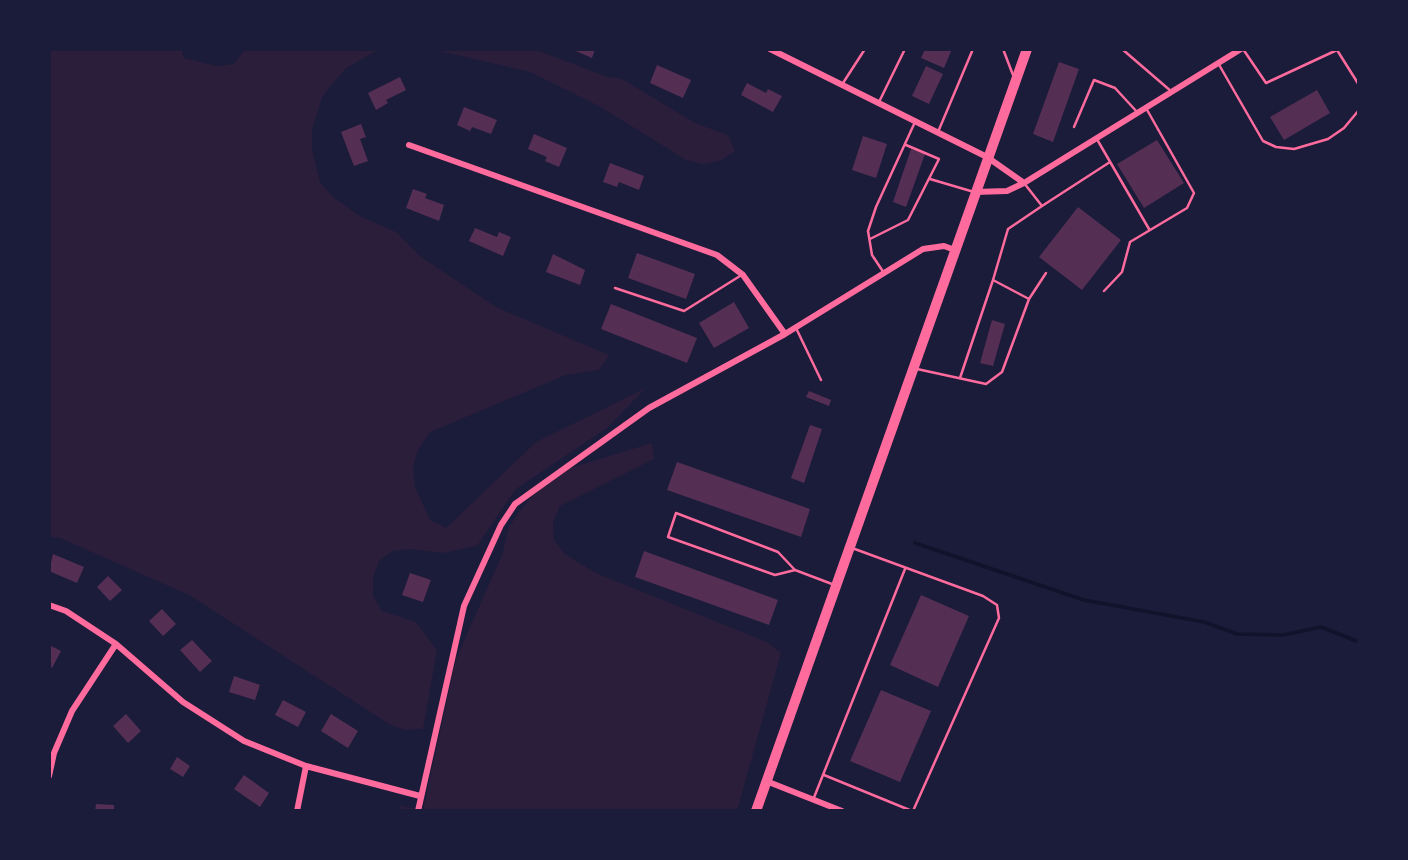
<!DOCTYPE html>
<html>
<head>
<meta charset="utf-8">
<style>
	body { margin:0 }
	#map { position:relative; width:1408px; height:860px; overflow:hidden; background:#1b1b3a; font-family:"Noto Serif",serif }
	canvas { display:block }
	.frame { position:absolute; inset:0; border:51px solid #1b1b3a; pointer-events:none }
</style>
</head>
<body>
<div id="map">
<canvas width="1408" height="860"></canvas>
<div class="frame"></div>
</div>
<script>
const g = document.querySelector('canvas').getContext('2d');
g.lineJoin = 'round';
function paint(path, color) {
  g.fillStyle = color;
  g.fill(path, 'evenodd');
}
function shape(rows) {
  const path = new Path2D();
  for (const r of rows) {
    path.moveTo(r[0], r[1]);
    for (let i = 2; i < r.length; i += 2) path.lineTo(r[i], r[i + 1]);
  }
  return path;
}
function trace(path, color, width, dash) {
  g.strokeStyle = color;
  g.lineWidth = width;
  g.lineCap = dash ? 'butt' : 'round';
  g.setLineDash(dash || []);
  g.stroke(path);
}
paint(shape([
	[49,49,181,49,184,58,217,66,234,64,245,49,379,49,345,69,322,97,312,130,312,149,320,182,332,196,360,216,396,232,421,257,496,307,609,355,599,370,566,375,430,432,417,452,413,469,415,487,430,520,446,528,536,442,646,388,607,428,516,489,477,546,443,553,410,549,393,551,379,561,373,578,373,596,382,611,416,622,437,650,423,729,405,730,389,724,189,595,60,538,49,537],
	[431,49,534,49,605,76,622,79,695,123,728,135,735,151,720,161,703,164,686,160,599,106,530,72],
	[652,443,654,459,560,506,553,523,554,540,565,554,596,573,767,642,781,653,737,811,398,811,400,806,423,810,456,659,502,555,509,527,518,513,539,488,567,469]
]), '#2a1e3b');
trace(shape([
	[915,543,1084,600,1204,622,1237,634,1283,635,1321,627,1359,642]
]), '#12122b', 3.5);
paint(shape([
	[571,49,595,49,592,58],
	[925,49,952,49,944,68,921,58],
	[1059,62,1079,69,1053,142,1033,134],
	[657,65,691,80,683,98,650,83],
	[926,66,943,74,929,104,912,96],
	[400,77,406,90,386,100,388,103,376,110,368,93],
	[747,83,766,93,768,89,782,96,773,112,741,95],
	[1317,90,1330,113,1284,140,1270,117],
	[464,107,497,120,491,134,472,127,470,131,457,125],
	[361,124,366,137,360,139,368,161,354,166,341,132],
	[534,134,567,148,559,167,545,161,547,157,528,149],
	[863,136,887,144,876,178,852,170],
	[1157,140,1184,183,1144,208,1117,164],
	[911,149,925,154,906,207,893,202],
	[610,163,644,176,639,190,619,182,617,187,603,182],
	[413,189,427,194,425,198,444,205,439,221,406,208],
	[1078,207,1121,240,1082,290,1039,257],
	[475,228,497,237,499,232,511,237,503,256,469,241],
	[637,253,695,274,686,299,628,278],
	[553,254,585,270,580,285,546,272],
	[734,302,749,328,714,348,699,323],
	[611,304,697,338,687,363,601,329],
	[992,320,1005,324,993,366,980,363],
	[809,391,831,400,829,406,806,397],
	[810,425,822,429,804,483,791,478],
	[677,462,810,509,801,537,667,490],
	[644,551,778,600,769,625,635,577],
	[53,554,84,567,77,583,49,571],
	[410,573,431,580,423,602,402,595],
	[108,576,122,590,110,601,97,587],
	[921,595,969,616,938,687,890,665],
	[162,609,176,624,163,636,149,621],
	[192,640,212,661,200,672,180,650],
	[49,645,61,651,52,668,49,666],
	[234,676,260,685,255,700,229,692],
	[881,690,931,711,900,782,850,761],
	[283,700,306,712,298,727,275,715],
	[126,714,141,731,128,743,113,726],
	[331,714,358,731,348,748,321,731],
	[177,757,190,766,183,777,170,769],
	[244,775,269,793,260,807,234,789],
	[96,804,114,805,114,811,95,811]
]), '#542f53');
trace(shape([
	[1003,49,1013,75],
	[1122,49,1172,92],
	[1243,49,1266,83,1337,50,1359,85],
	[1218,63,1263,141,1276,147,1294,149,1328,139,1344,128,1359,110],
	[843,83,865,49],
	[879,102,905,49],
	[1074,127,1094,80,1115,88,1138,113],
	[938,132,973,49],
	[1098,141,1149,229],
	[930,179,974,192],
	[1024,183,1042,206,1110,162],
	[1042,206,1008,229,993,280,1029,299,1046,273],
	[870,239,908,220,939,159,906,145],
	[884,273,872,255,868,231,876,207,915,122],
	[615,288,684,311,740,276],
	[1104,291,1122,272,1130,242,1187,208,1194,193,1146,108],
	[796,328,821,380],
	[917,369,986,384,1002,372,1029,299],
	[960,378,993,280],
	[852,548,983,596,997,605,999,618,913,811],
	[795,570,778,552,676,513,668,537,775,575,795,570,832,584],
	[824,775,912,811],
	[813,800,905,569]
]), '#ff6b9d', 2.5);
trace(shape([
	[770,49,987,157,1024,183],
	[409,145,717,255,743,275,785,334],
	[975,192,1007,191,1024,183,1241,49],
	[49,605,66,611,116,644,183,702,244,741,306,766,420,796],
	[49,776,54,753,72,711,116,644],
	[766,781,842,811],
	[297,811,306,766],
	[418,811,464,606,501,525,515,504,649,408,785,334,923,249,944,246,955,250]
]), '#ff6b9d', 6);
trace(shape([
	[756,811,1027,49]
]), '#ff6b9d', 10);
</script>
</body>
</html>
